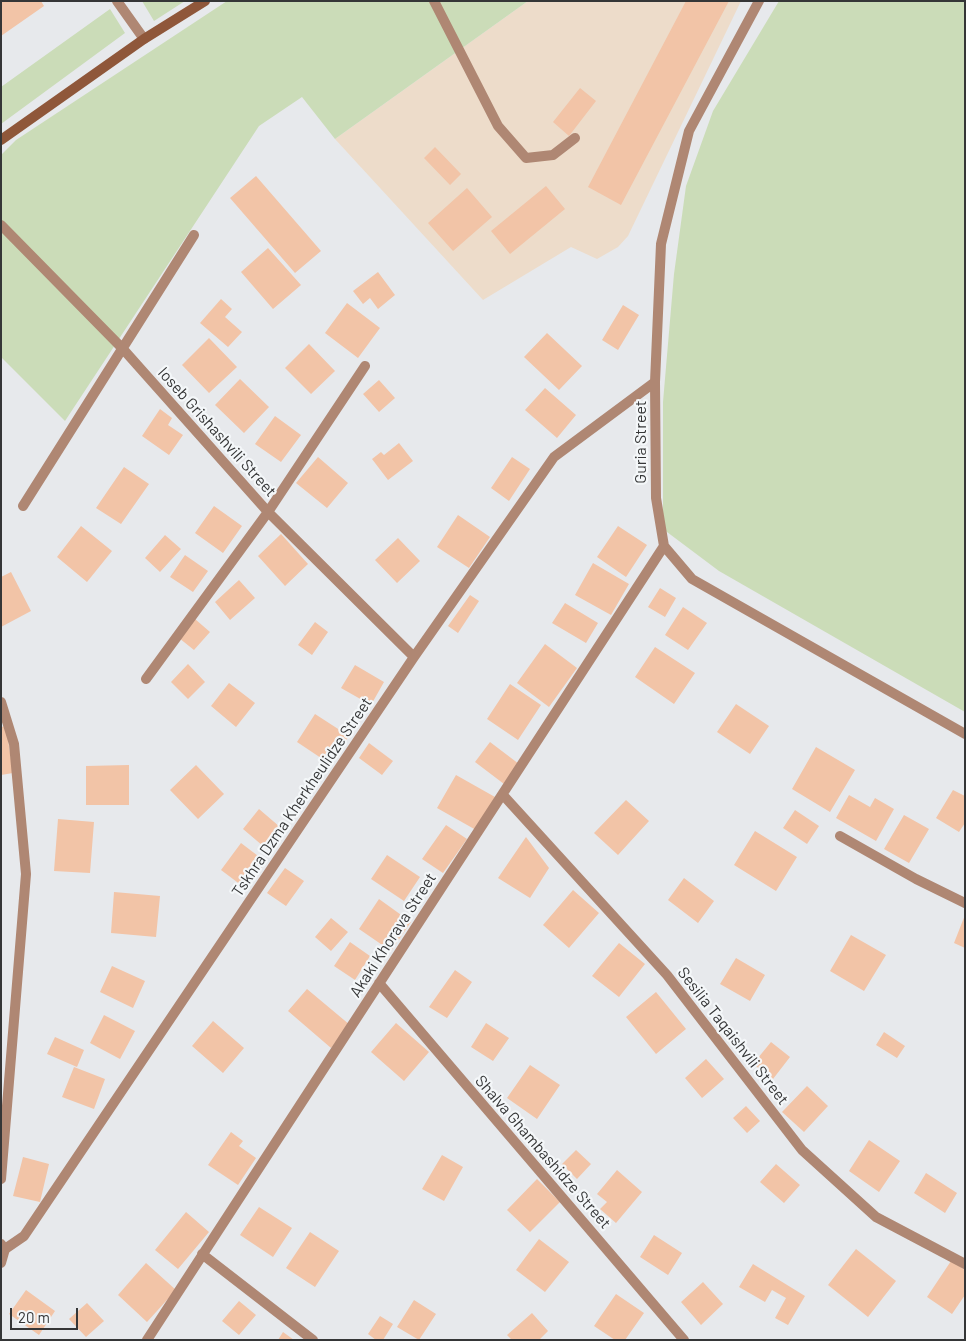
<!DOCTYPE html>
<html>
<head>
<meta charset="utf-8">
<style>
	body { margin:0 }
	#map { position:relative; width:966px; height:1341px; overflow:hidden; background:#e7e9ec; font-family:Barlow,sans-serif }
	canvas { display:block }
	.frame { position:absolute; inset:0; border:2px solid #353637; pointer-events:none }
	.scale { position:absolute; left:10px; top:1308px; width:68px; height:22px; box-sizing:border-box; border:2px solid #353637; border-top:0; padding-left:6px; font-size:15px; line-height:18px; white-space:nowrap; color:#353637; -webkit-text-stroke:4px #f4f7f9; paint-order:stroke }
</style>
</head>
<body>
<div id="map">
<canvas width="966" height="1341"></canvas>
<div class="frame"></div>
<div class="scale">20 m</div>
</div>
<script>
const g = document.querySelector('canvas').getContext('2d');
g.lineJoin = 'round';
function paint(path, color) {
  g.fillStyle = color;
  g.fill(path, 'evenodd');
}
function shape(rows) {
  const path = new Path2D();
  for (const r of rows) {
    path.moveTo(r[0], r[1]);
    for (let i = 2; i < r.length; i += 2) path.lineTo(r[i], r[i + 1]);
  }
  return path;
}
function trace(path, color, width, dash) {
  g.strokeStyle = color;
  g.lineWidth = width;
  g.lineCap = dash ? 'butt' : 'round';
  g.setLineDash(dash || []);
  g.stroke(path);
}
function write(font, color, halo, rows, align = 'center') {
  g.font = font + ' Barlow,sans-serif';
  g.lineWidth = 4.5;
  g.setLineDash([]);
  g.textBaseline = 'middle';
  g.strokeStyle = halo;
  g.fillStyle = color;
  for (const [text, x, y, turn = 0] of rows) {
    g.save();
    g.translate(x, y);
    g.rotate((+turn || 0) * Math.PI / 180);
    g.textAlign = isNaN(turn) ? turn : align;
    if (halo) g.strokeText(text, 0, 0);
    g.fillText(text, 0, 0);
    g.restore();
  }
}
paint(shape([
	[528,1,741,1,628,236,618,247,597,259,571,247,483,300,335,139]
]), '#eddcca');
paint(shape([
	[142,1,185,1,154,21],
	[227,1,528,1,335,139,302,97,259,126,65,421,1,357,1,155,16,140],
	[779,1,965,1,965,712,719,571,663,529,663,402,674,274,686,186,713,111],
	[110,9,125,33,1,124,1,87]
]), '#cbdcb8');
paint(shape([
	[1,1,41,1,44,6,1,36],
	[686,1,729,1,621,205,588,187],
	[580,88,596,101,569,136,553,122],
	[435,147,461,174,450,185,424,158],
	[256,176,321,251,295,273,230,198],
	[546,186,565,209,510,254,491,231],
	[467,188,492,217,453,251,428,223],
	[268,248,301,285,273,309,241,272],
	[378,272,395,295,378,309,370,298,363,304,353,291],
	[221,299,232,309,225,317,242,332,228,347,200,323],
	[347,303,380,328,358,358,325,333],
	[623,305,639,315,618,350,602,340],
	[547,333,582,366,559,390,524,357],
	[209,338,237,367,209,393,182,365],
	[309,344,335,371,311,394,285,368],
	[240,379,269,407,244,433,215,405],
	[379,380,395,398,379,412,363,394],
	[545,388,576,415,557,438,525,410],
	[160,409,172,418,168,425,183,435,169,455,142,436],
	[275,416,301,435,281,462,255,444],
	[399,443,413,461,388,480,372,459,381,452,384,455],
	[318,457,348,483,327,508,296,483],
	[512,457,530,469,509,501,491,488],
	[124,467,149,484,121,524,96,508],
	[214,506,242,526,223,553,195,533],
	[458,515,490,537,469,568,437,547],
	[81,526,112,551,87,582,57,557],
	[618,526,647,545,626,577,597,557],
	[281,534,308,564,285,586,258,556],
	[165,535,181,549,160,572,145,558],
	[398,538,420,561,397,583,375,560],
	[185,555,208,571,193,592,170,577],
	[593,563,629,584,611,615,575,595],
	[11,572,31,611,1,627,1,577],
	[239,580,255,598,230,620,215,602],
	[660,588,676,598,665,617,648,607],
	[470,595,479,601,458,633,448,626],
	[565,603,598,623,586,643,552,623],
	[683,607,707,623,688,650,665,635],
	[195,619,210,632,194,650,179,638],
	[315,622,328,632,312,655,298,645],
	[545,644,577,668,549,707,517,683],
	[655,647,695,673,674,704,635,677],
	[188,664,205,682,188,699,171,682],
	[355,665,384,682,371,705,341,688],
	[229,683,255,703,236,727,211,706],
	[510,684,541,705,518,740,487,719],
	[736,704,769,726,750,754,717,732],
	[315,714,349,736,330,764,297,742],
	[6,726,13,773,1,775,1,727],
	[490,742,519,764,504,784,475,762],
	[369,743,393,761,382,775,359,758],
	[816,747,855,770,830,812,792,789],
	[129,765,129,805,86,805,86,766],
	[196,765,224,794,198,819,170,790],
	[456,775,495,797,476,830,437,808],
	[953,790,965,796,965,823,959,832,936,818],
	[849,795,870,807,875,798,894,809,876,841,836,818],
	[626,800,649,821,618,855,594,833],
	[259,809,280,827,263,846,243,829],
	[795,810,819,826,807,844,783,828],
	[904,815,929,829,909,863,884,849],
	[58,819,94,822,90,873,54,871],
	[446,825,467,839,443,873,422,859],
	[755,831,797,857,776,891,734,865],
	[526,837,549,868,530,898,498,878],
	[241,843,266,862,245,888,221,870],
	[387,855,420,877,404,901,371,879],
	[285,868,304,881,286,906,267,893],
	[684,878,714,901,698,923,668,900],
	[573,890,599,913,569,948,543,925],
	[114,892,160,896,156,937,111,933],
	[379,899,411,922,391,951,359,929],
	[965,915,965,948,954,943],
	[331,918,348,932,331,951,315,937],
	[851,935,886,955,864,991,830,971],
	[350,942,370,956,355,980,334,966],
	[619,943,645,964,619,997,592,976],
	[736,958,765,975,750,1001,720,984],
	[112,966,145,981,133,1008,100,992],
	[455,970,472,982,447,1018,429,1007],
	[307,989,350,1025,331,1048,288,1011],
	[656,992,686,1029,656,1054,626,1017],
	[104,1015,135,1031,120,1059,90,1043],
	[213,1021,244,1048,223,1073,192,1046],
	[396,1023,429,1052,404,1081,371,1052],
	[486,1023,509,1038,493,1061,471,1047],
	[884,1032,905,1046,897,1058,876,1045],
	[55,1037,84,1050,77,1067,47,1054],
	[771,1042,790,1057,773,1079,753,1064],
	[706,1059,724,1079,702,1098,685,1078],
	[530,1065,560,1085,537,1119,507,1098],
	[74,1067,105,1079,94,1109,62,1097],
	[807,1086,828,1106,804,1132,782,1112],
	[746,1106,760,1121,747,1133,733,1118],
	[231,1132,243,1141,239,1146,256,1158,238,1185,208,1165],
	[869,1140,900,1161,879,1192,849,1171],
	[576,1150,591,1164,577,1179,562,1164],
	[442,1155,463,1167,444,1201,422,1189],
	[23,1157,49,1164,40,1202,13,1196],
	[776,1164,800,1185,784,1203,760,1182],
	[617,1170,642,1192,616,1223,600,1209,607,1202,597,1194],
	[926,1173,957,1193,945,1213,914,1193],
	[537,1179,560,1202,530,1232,507,1210],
	[259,1207,292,1228,273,1257,240,1235],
	[186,1212,209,1232,178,1269,155,1250],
	[310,1232,339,1251,315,1287,286,1268],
	[654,1235,682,1253,668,1275,640,1257],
	[539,1239,569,1262,545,1292,516,1270],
	[856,1249,896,1281,868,1317,828,1285],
	[951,1261,965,1270,965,1295,952,1314,927,1297],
	[146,1263,176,1290,147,1322,118,1295],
	[753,1264,805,1296,788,1325,775,1318,786,1298,772,1290,765,1302,739,1287],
	[703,1282,723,1304,701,1325,681,1302],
	[26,1290,55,1311,39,1335,9,1314],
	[616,1294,644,1313,625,1340,615,1340,594,1326],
	[414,1300,436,1314,419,1340,397,1327],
	[239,1301,256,1315,239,1335,222,1321],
	[87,1303,104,1321,86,1337,69,1319],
	[532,1313,548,1331,539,1340,512,1340,507,1335],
	[380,1316,393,1324,383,1340,376,1340,368,1334],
	[283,1332,294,1340,278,1340]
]), '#f2c4a7');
trace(shape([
	[434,1,498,126,526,158,553,155,575,138],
	[1,1263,5,1249]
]), '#af8773', 10);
trace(shape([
	[117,1,144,39],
	[759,1,689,131,661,244,655,382,656,498,664,546,692,579,965,734],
	[1,225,123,349,268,512,414,657],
	[23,506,194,235],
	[146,679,268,512,365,366],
	[1,702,14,744,26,874,1,1179],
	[503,795,667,975,802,1150,876,1217,965,1264],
	[840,836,916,879,965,903],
	[379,983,684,1340],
	[1,1244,5,1249,24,1236,414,657,554,457,655,382],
	[202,1254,313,1340],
	[147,1340,664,546]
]), '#af8773', 10);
trace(shape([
	[1,140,144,39,205,1]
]), '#8f573a', 10);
write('16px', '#353637', '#f4f7f9', [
	["Ioseb Grishashvili Street",217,432,48],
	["Guria Street",641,442,-90],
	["Tskhra Dzma Kherkheulidze Street",302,797,-56],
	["Akaki Khorava Street",393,935,-57],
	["Sesilia Taqaishvili Street",733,1036,52],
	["Shalva Ghambashidze Street",543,1152,49]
]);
</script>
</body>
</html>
